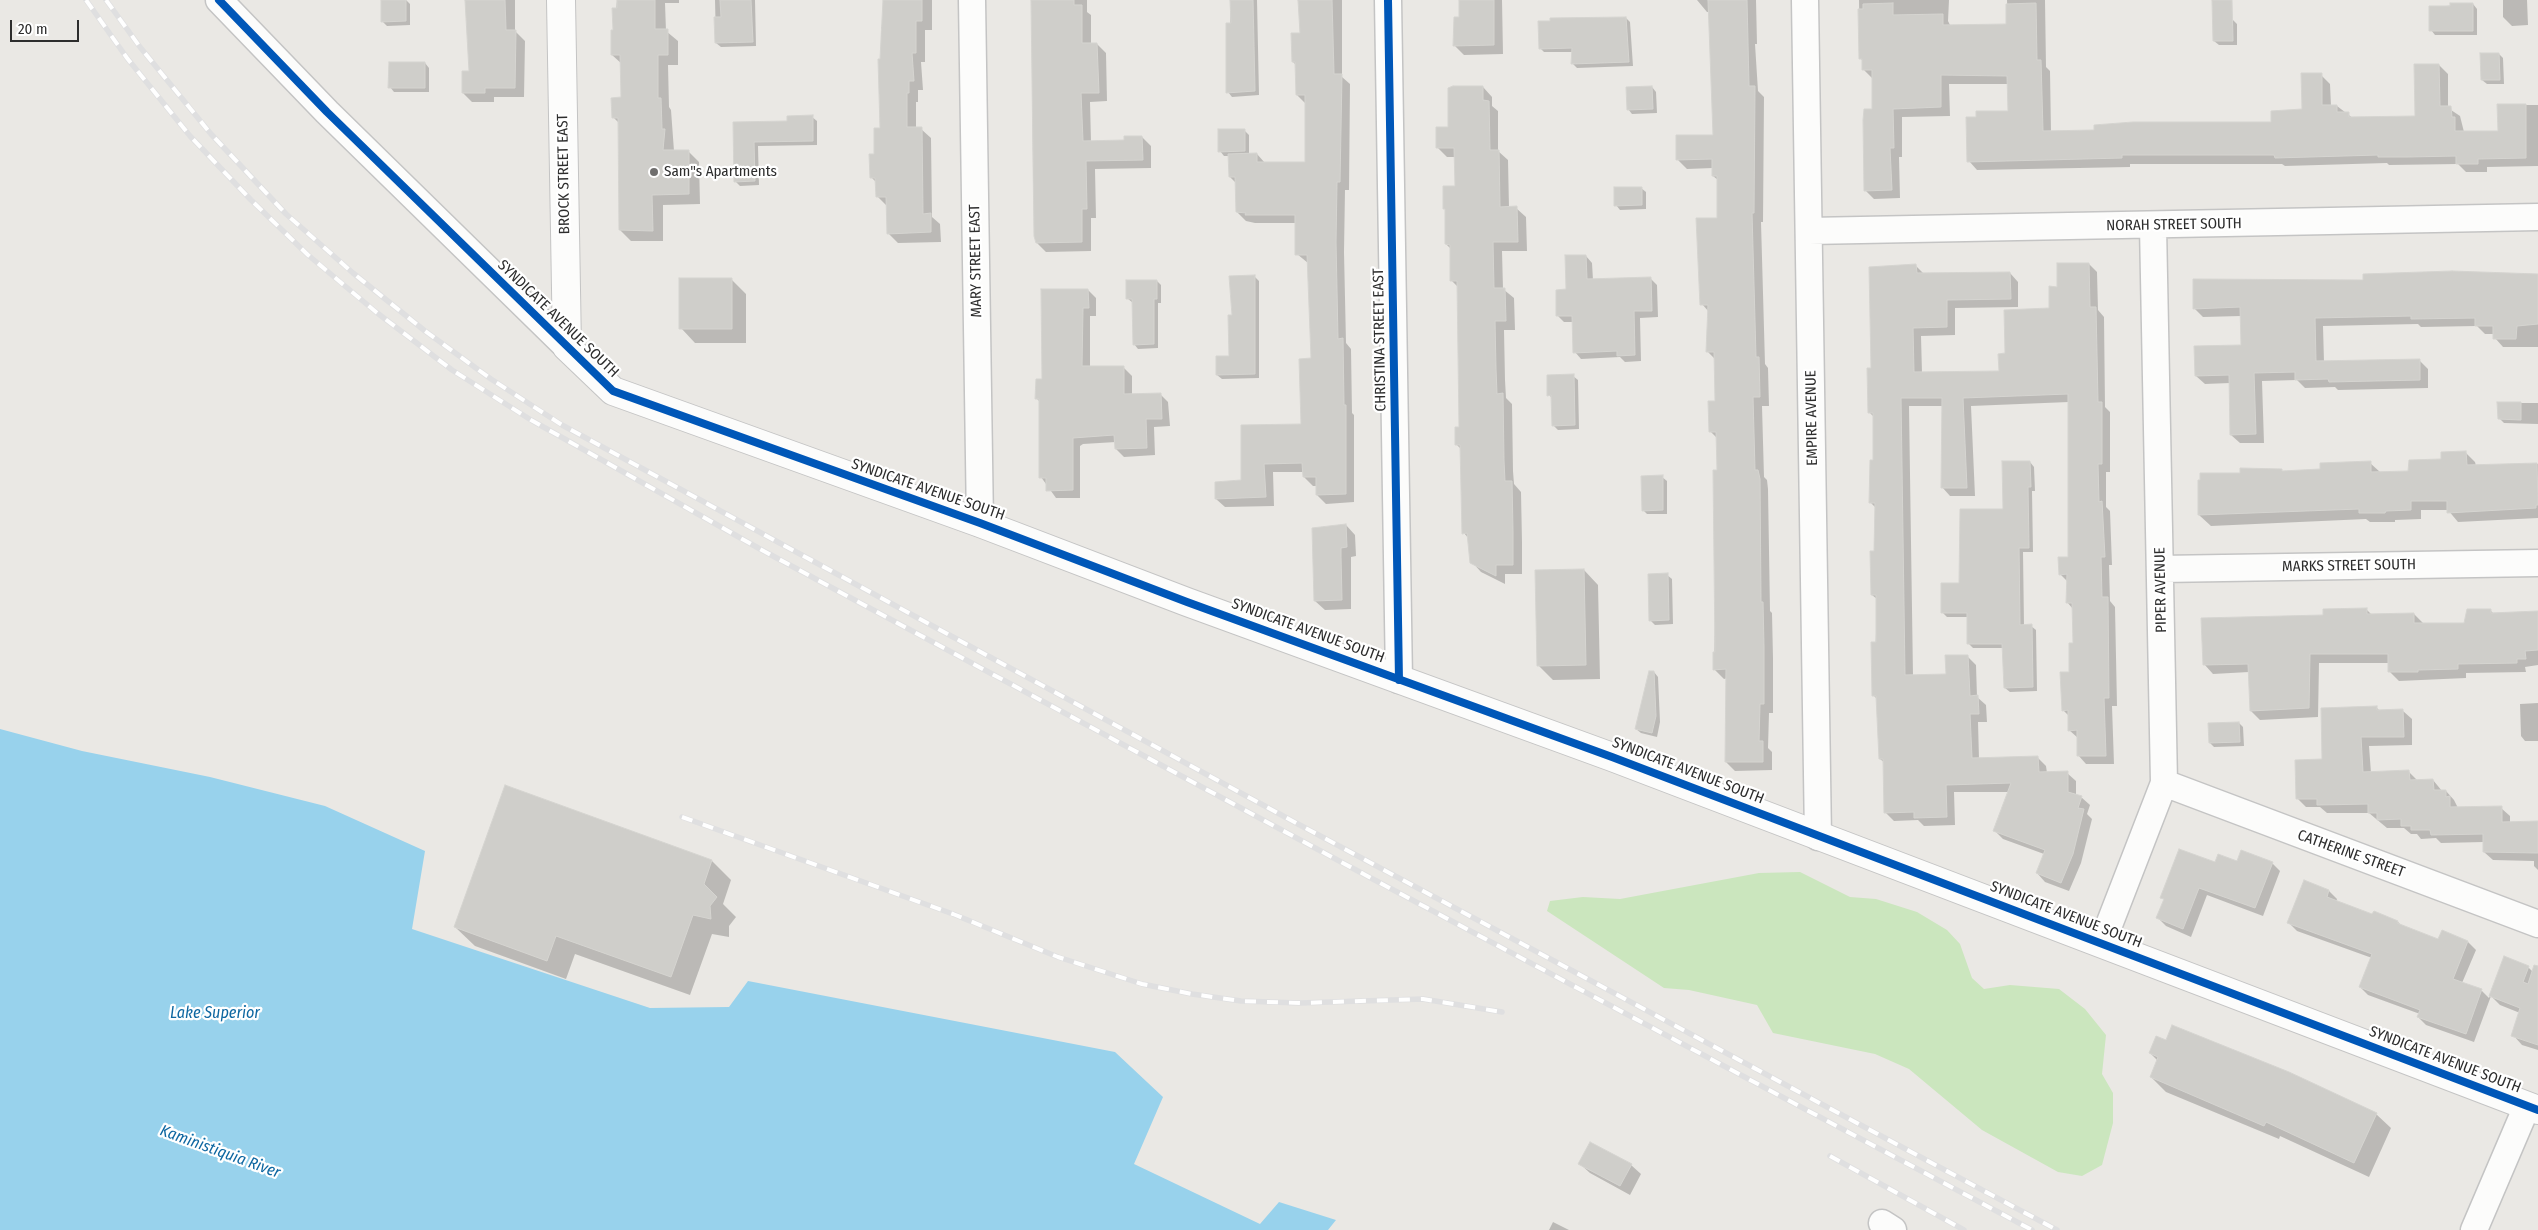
<!DOCTYPE html>
<html>
<head>
<meta charset="utf-8">
<style>
	body { margin:0 }
	#map { position:relative; width:2538px; height:1230px; overflow:hidden; background:#eae8e4; font-family:"Fira Sans Condensed",sans-serif }
	canvas { display:block }
	.scale { position:absolute; left:10px; top:20px; width:69px; height:22px; box-sizing:border-box; border:2px solid #2d2d2d; border-top:0; padding-left:6px; font-size:15px; line-height:18px; white-space:nowrap; color:#2d2d2d; -webkit-text-stroke:4px #fff; paint-order:stroke }
</style>
</head>
<body>
<div id="map">
<canvas width="2538" height="1230"></canvas>
<div class="scale">20 m</div>
</div>
<script>
const g = document.querySelector('canvas').getContext('2d');
g.lineJoin = 'round';
function paint(path, color) {
  g.fillStyle = color;
  g.fill(path, 'evenodd');
}
function shape(rows) {
  const path = new Path2D();
  for (const r of rows) {
    path.moveTo(r[0], r[1]);
    for (let i = 2; i < r.length; i += 2) path.lineTo(r[i], r[i + 1]);
  }
  return path;
}
function trace(path, color, width, dash) {
  g.strokeStyle = color;
  g.lineWidth = width;
  g.lineCap = dash ? 'butt' : 'round';
  g.setLineDash(dash || []);
  g.stroke(path);
}
function write(font, color, halo, rows, align = 'center') {
  g.font = font + ' "Fira Sans Condensed",sans-serif';
  g.lineWidth = 4.5;
  g.setLineDash([]);
  g.textBaseline = 'middle';
  g.strokeStyle = halo;
  g.fillStyle = color;
  for (const [text, x, y, turn = 0] of rows) {
    g.save();
    g.translate(x, y);
    g.rotate((+turn || 0) * Math.PI / 180);
    g.textAlign = isNaN(turn) ? turn : align;
    if (halo) g.strokeText(text, 0, 0);
    g.fillText(text, 0, 0);
    g.restore();
  }
}
paint(shape([
	[1800,872,1850,897,1876,899,1917,912,1947,930,1960,944,1972,978,1984,989,2010,985,2059,989,2085,1009,2106,1035,2102,1074,2113,1093,2113,1123,2102,1165,2082,1176,2058,1172,1982,1130,1909,1069,1875,1054,1773,1033,1757,1005,1689,990,1664,988,1547,911,1550,901,1583,897,1620,899,1759,873]
]), '#cbe6be');
paint(shape([
	[0,729,82,751,210,777,325,806,425,851,412,929,650,1008,729,1007,748,981,1115,1052,1163,1097,1134,1164,1260,1224,1279,1202,1336,1220,1328,1230,0,1230]
]), '#98d2ec');
paint(shape([
	[382,0,406,0,410,4,410,25,387,26,382,21],
	[467,0,515,0,515,31,525,41,524,97,494,97,494,102,472,102,463,93,470,72],
	[617,0,679,0,679,3,665,3,666,31,678,41,678,65,668,65,669,107,671,110,674,151,688,151,699,162,700,204,663,205,663,241,631,241,620,230,619,123,613,117,622,99,622,64,612,55],
	[715,0,755,0,756,46,721,47,716,43],
	[884,0,932,0,932,30,925,30,925,62,921,62,923,90,918,90,918,102,916,102,916,129,921,129,931,138,932,217,940,224,941,242,898,243,888,233,887,206,877,196,877,183,871,177,881,129,881,27,884,27],
	[1032,0,1087,0,1087,12,1091,15,1091,44,1097,44,1106,53,1107,101,1090,102,1091,142,1126,141,1142,137,1151,146,1151,168,1095,169,1096,218,1091,218,1091,251,1046,252,1037,243,1033,175],
	[1231,0,1257,0,1259,95,1232,97,1228,92],
	[1299,0,1342,0,1342,77,1350,84,1349,190,1345,190,1344,252,1346,343,1351,349,1352,413,1354,415,1354,502,1326,504,1317,495,1317,486,1313,486,1304,477,1304,472,1273,472,1274,506,1225,507,1216,499,1242,482,1302,425,1312,360,1308,263,1297,254,1296,223,1255,223,1246,221,1237,212,1236,183,1230,177,1230,156,1224,156,1220,151,1244,130,1249,135,1249,154,1257,154,1265,163,1306,163,1306,104,1297,95,1296,65,1293,62,1301,34],
	[1461,0,1502,0,1503,54,1464,55,1455,46,1461,18],
	[1697,0,1756,0,1757,44,1755,44,1758,91,1764,97,1763,222,1761,222,1765,364,1768,368,1769,406,1762,406,1764,477,1767,480,1768,489,1770,611,1772,613,1773,658,1773,713,1769,713,1768,748,1772,752,1772,770,1735,771,1726,762,1728,678,1724,679,1714,669,1718,471,1717,438,1710,431,1716,402,1715,359,1708,352,1709,312,1702,304,1718,219,1718,180,1713,176,1713,168,1687,169,1678,160,1715,136,1710,12,1707,12],
	[1859,0,1949,0,1948,21,1951,27,2008,26,2007,0,2045,0,2046,67,2050,71,2051,132,2273,123,2303,110,2321,75,2330,84,2331,106,2337,106,2354,119,2417,117,2439,65,2448,74,2448,108,2460,116,2464,132,2499,132,2499,105,2538,105,2538,166,2487,167,2487,172,2466,172,2458,164,2389,165,2387,163,2285,166,2282,164,2130,164,2130,167,1977,170,1969,161,1977,118,2009,112,2009,84,1949,84,1950,116,1902,117,1902,157,1899,157,1900,198,1874,199,1865,190,1873,110,1873,79,1864,70,1864,62,1860,58],
	[2503,0,2527,0,2528,25,2512,26,2503,17],
	[2473,4,2477,9,2477,35,2435,35,2431,30,2431,7],
	[1626,18,1630,22,1633,66,1577,68,1573,64,1573,52,1544,52,1540,48],
	[2232,19,2237,24,2237,45,2219,45,2214,41],
	[2499,54,2503,58,2504,84,2487,84,2482,80],
	[425,63,429,68,429,92,394,92,390,87],
	[1483,87,1492,97,1492,106,1498,111,1498,151,1508,160,1509,208,1516,208,1526,217,1527,251,1502,251,1503,289,1514,298,1515,330,1504,330,1505,380,1506,398,1512,404,1513,471,1514,484,1521,492,1522,542,1522,574,1505,574,1505,584,1481,572,1472,562,1469,539,1464,533,1461,449,1456,444,1460,428,1458,287,1451,280,1451,249,1446,244,1446,210,1444,208,1456,188,1455,157,1447,157,1437,147,1449,128],
	[1652,87,1656,92,1657,113,1632,114,1628,109],
	[812,117,817,121,817,145,758,146,759,185,740,186,736,182,734,123,788,122],
	[1641,188,1646,192,1646,209,1620,210,1616,205],
	[1586,256,1592,263,1593,280,1651,279,1657,285,1658,317,1640,318,1641,361,1625,362,1620,357,1581,359,1575,352,1574,322,1564,322,1558,316,1567,291],
	[2089,264,2097,272,2098,310,2104,317,2105,407,2110,412,2110,472,2106,472,2106,507,2110,511,2112,565,2109,565,2110,601,2115,607,2117,706,2112,706,2114,764,2086,764,2078,755,2078,738,2069,730,2069,716,2063,710,2074,644,2073,609,2067,602,2068,582,2060,574,2069,558,2069,402,1971,406,1975,496,1950,496,1942,487,1943,406,1909,406,1913,676,1947,675,1967,656,1976,665,1977,697,1986,705,1987,722,1978,722,1979,759,2038,758,2046,766,2047,773,2067,773,2076,781,2076,795,2081,797,2090,805,2087,814,2092,819,2081,863,2069,891,2045,882,2037,873,2044,854,2003,839,1994,830,2009,792,1954,792,1955,825,1924,826,1918,820,1894,821,1885,812,1885,763,1880,759,1878,700,1874,696,1877,599,1872,595,1876,508,1871,503,1874,462,1874,417,1869,412,1872,369,1916,266,1924,274,2010,273,2018,282,2018,307,1955,308,1955,335,1921,336,1922,373,2000,372,2006,355,2050,309,2059,288],
	[2538,275,2538,347,2503,347,2495,338,2494,334,2485,334,2477,326,2421,327,2418,324,2323,326,2324,362,2419,360,2428,369,2428,388,2338,390,2335,387,2305,388,2297,380,2262,381,2264,443,2240,443,2231,435,2230,383,2205,384,2196,376,2242,346,2241,316,2203,317,2194,308,2364,281],
	[1254,276,1259,281,1259,378,1222,379,1217,375,1230,357,1233,316],
	[731,279,746,294,746,343,695,343,681,328],
	[1157,281,1161,285,1161,303,1158,303,1158,348,1138,349,1134,344,1133,303,1127,298],
	[1088,290,1096,298,1096,316,1090,316,1090,368,1124,368,1132,376,1132,395,1160,394,1168,402,1170,426,1154,427,1155,455,1124,457,1116,449,1116,442,1083,444,1080,446,1080,498,1056,498,1041,477,1040,402,1036,398],
	[1573,376,1578,380,1579,429,1558,430,1553,425,1553,399,1549,395],
	[2499,403,2538,403,2538,424,2504,423,2500,419],
	[2466,453,2475,462,2476,466,2538,464,2538,518,2458,522,2448,510,2421,510,2421,519,2395,520,2395,522,2370,522,2366,519,2211,526,2199,515,2241,474,2281,470,2283,472,2321,471,2370,463,2380,472,2410,473],
	[2030,462,2034,467,2035,491,2032,491,2033,552,2023,552,2024,626,2031,626,2036,630,2037,691,2010,692,2005,688,2004,648,1973,648,1969,644,1968,617,1947,617,1942,612],
	[1662,477,1667,481,1667,514,1647,514,1643,510],
	[1346,525,1355,535,1356,556,1351,557,1351,609,1325,610,1315,601],
	[1584,570,1598,585,1600,679,1553,680,1538,665],
	[1667,575,1672,579,1673,624,1655,625,1650,620],
	[2366,609,2372,615,2414,614,2424,624,2465,624,2490,610,2494,614,2538,612,2538,665,2525,667,2526,672,2466,673,2466,678,2399,681,2390,672,2389,663,2319,663,2318,717,2260,720,2251,711,2249,672,2213,674,2204,664,2324,616],
	[1654,672,1658,677,1660,722,1657,737,1641,733,1636,729],
	[2538,703,2538,741,2525,741,2521,736,2520,704],
	[2376,707,2380,711,2403,711,2412,719,2412,745,2369,746,2371,773,2409,772,2418,781,2433,780,2442,791,2446,791,2454,800,2458,808,2501,808,2510,816,2510,823,2538,822,2538,870,2534,866,2534,861,2493,860,2484,852,2484,842,2441,843,2436,838,2421,839,2417,834,2411,834,2404,828,2387,828,2369,813,2327,813,2320,807,2306,807,2297,798,2323,760],
	[2239,723,2243,727,2244,746,2214,747,2210,743],
	[712,861,731,880,723,904,736,917,729,926,729,937,712,934,690,995,575,954,566,979,475,946,455,927],
	[2272,863,2280,871,2263,916,2207,895,2191,937,2166,926,2158,918,2165,900,2162,897,2216,864],
	[2304,882,2329,891,2337,899,2336,902,2373,916,2398,922,2403,927,2439,940,2468,942,2476,950,2462,983,2482,991,2489,998,2505,958,2528,967,2538,977,2538,1050,2522,1045,2513,1035,2520,1013,2500,1005,2491,996,2474,1042,2426,1025,2418,1017,2420,1014,2368,995,2360,987,2372,958,2297,931,2289,923],
	[2150,1053,2376,1114,2391,1128,2369,1177,2280,1136,2279,1139,2166,1092,2151,1077,2158,1061],
	[1580,1164,1631,1165,1641,1174,1630,1195,1590,1173],
	[1553,1222,1569,1230,1549,1230]
]), '#0003');
const building = shape([
	[381,0,406,0,406,21,381,22,381,0],
	[465,0,505,0,506,30,516,30,515,88,485,88,485,93,462,93,462,71,469,71,465,0],
	[617,0,655,0,655,29,668,29,668,55,658,55,658,98,661,98,662,129,665,129,663,150,689,150,689,194,652,195,653,231,619,230,618,118,612,118,611,98,621,97,620,55,611,55,611,30,613,30,612,8,617,8,617,0],
	[720,0,751,0,753,42,715,43,714,17,721,17,720,0],
	[883,0,922,0,922,21,916,21,916,53,912,53,914,81,909,81,909,93,907,93,907,127,922,127,923,214,931,213,931,232,887,234,886,197,876,197,875,178,870,178,869,154,874,154,874,128,880,128,878,59,880,59,883,0],
	[1031,0,1074,0,1074,5,1082,5,1082,43,1097,43,1099,93,1081,93,1083,141,1124,140,1124,136,1142,136,1143,160,1086,161,1087,209,1082,209,1082,242,1036,243,1034,236,1031,0],
	[1230,0,1253,0,1255,91,1226,93,1226,23,1231,23,1230,0],
	[1298,0,1332,0,1334,74,1342,74,1340,182,1337,182,1336,242,1338,339,1343,338,1344,405,1346,405,1346,494,1316,495,1316,477,1303,477,1302,463,1264,464,1266,497,1215,499,1215,482,1241,480,1241,425,1301,424,1299,359,1311,358,1307,255,1295,255,1295,215,1245,215,1246,213,1236,212,1235,177,1229,177,1228,154,1257,153,1257,162,1305,162,1305,95,1296,95,1295,62,1292,62,1291,33,1300,33,1298,0],
	[1459,0,1494,0,1494,45,1453,46,1454,17,1459,17,1459,0],
	[1708,0,1747,0,1749,86,1755,86,1754,213,1752,213,1756,357,1759,357,1760,397,1753,397,1755,470,1758,470,1760,479,1761,602,1763,602,1764,647,1764,704,1760,704,1759,741,1763,741,1763,762,1725,762,1726,669,1713,670,1713,652,1715,652,1713,470,1717,470,1716,432,1709,432,1708,401,1715,401,1714,352,1706,352,1708,305,1700,305,1696,218,1717,218,1717,176,1712,176,1712,159,1676,160,1676,135,1713,135,1708,0],
	[2212,0,2232,0,2233,41,2213,41,2212,0],
	[1893,3,1893,15,1943,14,1943,25,2006,24,2006,4,2036,3,2037,60,2041,60,2043,131,2094,130,2094,125,2133,122,2271,122,2271,111,2302,109,2301,73,2322,73,2322,105,2337,105,2337,112,2349,112,2349,117,2415,116,2414,64,2439,64,2440,106,2451,106,2452,117,2455,117,2455,131,2498,131,2497,104,2526,104,2526,158,2478,159,2478,164,2456,164,2456,156,2407,157,2378,157,2378,155,2275,158,2274,155,2122,155,2122,158,1967,162,1966,117,1976,117,1976,111,2008,111,2007,76,1941,75,1941,107,1893,109,1894,148,1890,148,1892,190,1864,191,1863,120,1864,109,1872,109,1872,70,1862,70,1862,59,1859,59,1858,9,1863,9,1863,4,1893,3],
	[2450,3,2473,3,2473,31,2429,31,2429,6,2450,6,2450,3],
	[1626,17,1629,62,1571,64,1572,48,1539,49,1538,21,1550,21,1550,18,1626,17],
	[2480,53,2499,53,2500,80,2481,80,2480,53],
	[389,62,425,62,425,88,388,88,389,62],
	[1453,86,1483,86,1483,100,1489,101,1490,150,1499,150,1500,207,1517,206,1518,242,1493,242,1494,288,1505,288,1506,321,1495,321,1496,369,1497,394,1503,393,1504,461,1505,481,1512,481,1513,532,1513,565,1496,565,1496,576,1470,563,1467,533,1462,534,1460,445,1455,445,1455,427,1459,427,1457,281,1450,281,1450,245,1445,244,1445,209,1443,209,1443,186,1455,186,1454,148,1436,148,1436,127,1448,127,1448,88,1453,86],
	[1652,86,1653,109,1627,110,1626,87,1652,86],
	[813,115,813,141,754,142,755,181,734,182,733,122,787,121,787,116,813,115],
	[1218,129,1245,129,1245,151,1218,152,1218,129],
	[1614,187,1642,187,1642,205,1614,206,1614,187],
	[1565,255,1586,255,1587,279,1651,277,1652,311,1634,311,1635,355,1617,356,1617,351,1573,353,1572,316,1556,316,1556,290,1566,289,1565,255],
	[2057,263,2089,263,2090,307,2096,307,2098,402,2102,402,2102,464,2098,464,2099,502,2102,501,2105,557,2101,557,2102,597,2108,597,2109,698,2104,698,2106,756,2077,756,2077,730,2068,731,2068,710,2062,711,2060,672,2069,672,2069,643,2073,643,2072,603,2066,603,2067,574,2059,575,2058,557,2068,557,2068,394,1963,398,1967,488,1941,488,1942,398,1901,398,1905,675,1946,674,1945,655,1968,655,1970,696,1978,695,1979,714,1970,714,1972,758,2038,756,2039,772,2068,771,2068,792,2082,796,2078,808,2084,809,2073,854,2061,883,2036,873,2045,850,1993,831,2011,783,1946,785,1947,817,1914,818,1914,812,1884,813,1883,759,1879,759,1876,696,1872,696,1871,642,1876,642,1876,595,1871,595,1870,551,1874,551,1875,503,1869,503,1870,460,1873,460,1873,413,1868,413,1867,368,1871,368,1869,267,1916,264,1917,273,2010,272,2011,299,1947,300,1947,327,1913,328,1914,372,1999,371,1998,354,2005,353,2004,310,2049,308,2049,286,2057,287,2057,263],
	[2452,271,2538,274,2538,324,2517,326,2516,339,2493,339,2493,326,2475,326,2475,318,2411,319,2411,316,2315,318,2316,361,2420,359,2420,380,2329,382,2328,379,2295,380,2295,372,2254,373,2256,434,2230,435,2229,375,2195,376,2194,346,2241,345,2240,307,2193,309,2193,279,2363,280,2363,274,2452,271],
	[1255,275,1255,374,1216,375,1216,356,1229,356,1228,315,1232,315,1229,276,1255,275],
	[679,278,732,278,732,329,679,329,679,278],
	[1126,280,1157,280,1157,299,1154,299,1154,344,1133,345,1132,299,1126,299,1126,280],
	[1041,289,1088,289,1089,308,1083,308,1082,366,1124,366,1124,394,1161,393,1162,419,1146,419,1147,448,1115,449,1114,435,1073,438,1073,490,1046,491,1046,478,1039,478,1039,399,1035,399,1036,379,1042,379,1041,289],
	[1574,374,1575,425,1552,426,1551,395,1547,396,1547,375,1574,374],
	[2497,402,2521,402,2521,420,2498,419,2497,402],
	[2466,451,2467,465,2537,463,2538,505,2536,505,2536,508,2447,513,2447,501,2411,501,2411,510,2386,511,2385,513,2359,513,2359,509,2198,515,2198,480,2200,480,2200,473,2240,473,2240,468,2282,469,2282,471,2320,469,2320,463,2371,461,2371,472,2408,471,2409,460,2441,459,2441,452,2466,451],
	[2002,461,2030,461,2031,487,2028,487,2029,548,2019,548,2020,625,2032,624,2033,687,2004,688,2002,644,1967,644,1967,613,1941,613,1941,583,1959,583,1960,509,2003,509,2002,461],
	[1663,475,1663,510,1642,511,1641,476,1663,475],
	[1346,524,1347,547,1341,548,1341,557,1342,600,1314,601,1312,528,1346,524],
	[1584,569,1586,665,1537,666,1535,570,1584,569],
	[1668,573,1669,620,1649,621,1648,574,1668,573],
	[2367,608,2367,614,2414,613,2414,623,2464,623,2467,609,2491,609,2491,613,2538,611,2538,650,2525,651,2526,659,2517,659,2517,663,2458,664,2458,669,2418,670,2418,672,2388,672,2388,654,2310,654,2309,708,2250,711,2248,664,2203,665,2201,618,2323,615,2323,609,2367,608],
	[1649,671,1654,671,1656,716,1652,733,1635,729,1649,671],
	[2377,706,2377,710,2403,709,2404,737,2361,737,2363,772,2409,770,2410,780,2433,779,2434,790,2446,790,2446,797,2450,796,2450,807,2502,806,2502,822,2538,821,2538,853,2483,852,2483,834,2431,835,2430,830,2411,830,2411,826,2401,826,2401,819,2377,820,2377,813,2368,813,2368,804,2317,805,2317,799,2296,799,2295,760,2322,759,2321,708,2377,706],
	[2239,722,2240,742,2209,743,2208,723,2239,722],
	[505,785,712,860,704,884,717,897,710,906,711,919,693,915,671,977,556,936,547,961,454,927,505,785],
	[2179,849,2215,862,2218,854,2237,861,2241,850,2273,862,2255,908,2199,888,2183,929,2156,918,2164,899,2160,898,2179,849],
	[2304,880,2329,890,2327,897,2372,914,2374,911,2398,921,2397,923,2438,939,2442,930,2468,941,2453,979,2482,989,2466,1034,2417,1017,2420,1010,2359,987,2372,954,2287,923,2304,880],
	[2504,956,2529,966,2523,982,2528,984,2534,965,2538,966,2538,1045,2511,1036,2520,1008,2489,996,2504,956],
	[2172,1025,2289,1072,2377,1113,2354,1163,2266,1122,2264,1126,2150,1077,2158,1057,2149,1053,2156,1036,2166,1040,2172,1025],
	[1590,1142,1632,1164,1620,1186,1578,1164,1590,1142]
]);
paint(building, '#cfceca');
trace(building, '#d5d4d0', 1);
const minor = shape([
	[219,0,327,112,567,347],
	[972,0,980,523],
	[1388,0,1399,680],
	[1805,0,1818,837],
	[1809,231,2538,217],
	[2161,569,2538,563],
	[2164,783,2538,924],
	[2102,943,2164,783,2153,226],
	[1882,1223,1893,1230],
	[2474,1230,2527,1106]
]);
const tertiary = shape([
	[561,0,567,347,613,391,980,523,1187,602,1612,757,2538,1110]
]);
trace(minor, '#c4c4c4', 29);
trace(tertiary, '#c4c4c4', 30);
trace(minor, '#fcfcfb', 26);
trace(tertiary, '#fcfcfb', 28);
const rail = shape([
	[86,0,127,58,190,136,251,200,308,255,376,312,452,370,531,420,760,549,1369,877,2032,1230],
	[106,0,140,47,211,134,286,214,353,273,425,331,491,379,562,425,1298,824,2057,1230],
	[682,817,953,914,1058,957,1142,984,1192,994,1241,1001,1300,1003,1423,999,1502,1012],
	[1830,1156,1964,1230]
]);
trace(rail, '#dfdfe0', 5.5);
trace(rail, '#fff', 4, [11]);
trace(shape([
	[219,0,327,112,613,391,980,523,1187,602,1612,757,2538,1110],
	[1388,0,1399,680]
]), '#0057b8', 8);
for (const [x, y, r, color] of [
	[654,172,5,"#6f6e6d"]
]) {
  const dot = new Path2D();
  dot.arc(x, y, r, 0, 2 * Math.PI);
  g.fillStyle = color;
  g.fill(dot);
  trace(dot, '#fff', 2);
}
write('15px', '#2d2d2d', '#fff', [
	["Sam\"s Apartments",664,172]
], 'left');
write('15px', '#2d2d2d', '#fff', [
	["BROCK STREET EAST",564,174,-91],
	["NORAH STREET SOUTH",2174,225,-1],
	["MARY STREET EAST",976,261,-91],
	["SYNDICATE AVENUE SOUTH",558,319,44],
	["CHRISTINA STREET EAST",1380,340,-91],
	["EMPIRE AVENUE",1812,418,-91],
	["SYNDICATE AVENUE SOUTH",928,490,19],
	["MARKS STREET SOUTH",2349,566,-1],
	["PIPER AVENUE",2161,590,-91],
	["SYNDICATE AVENUE SOUTH",1308,631,20],
	["SYNDICATE AVENUE SOUTH",1688,771,21],
	["CATHERINE STREET",2351,854,20],
	["SYNDICATE AVENUE SOUTH",2066,915,21],
	["SYNDICATE AVENUE SOUTH",2445,1060,21]
]);
write('italic 16px', '#0e67a1', '#fff', [
	["Lake Superior",215,1014],
	["Kaministiquia River",220,1152,20]
]);
</script>
</body>
</html>
